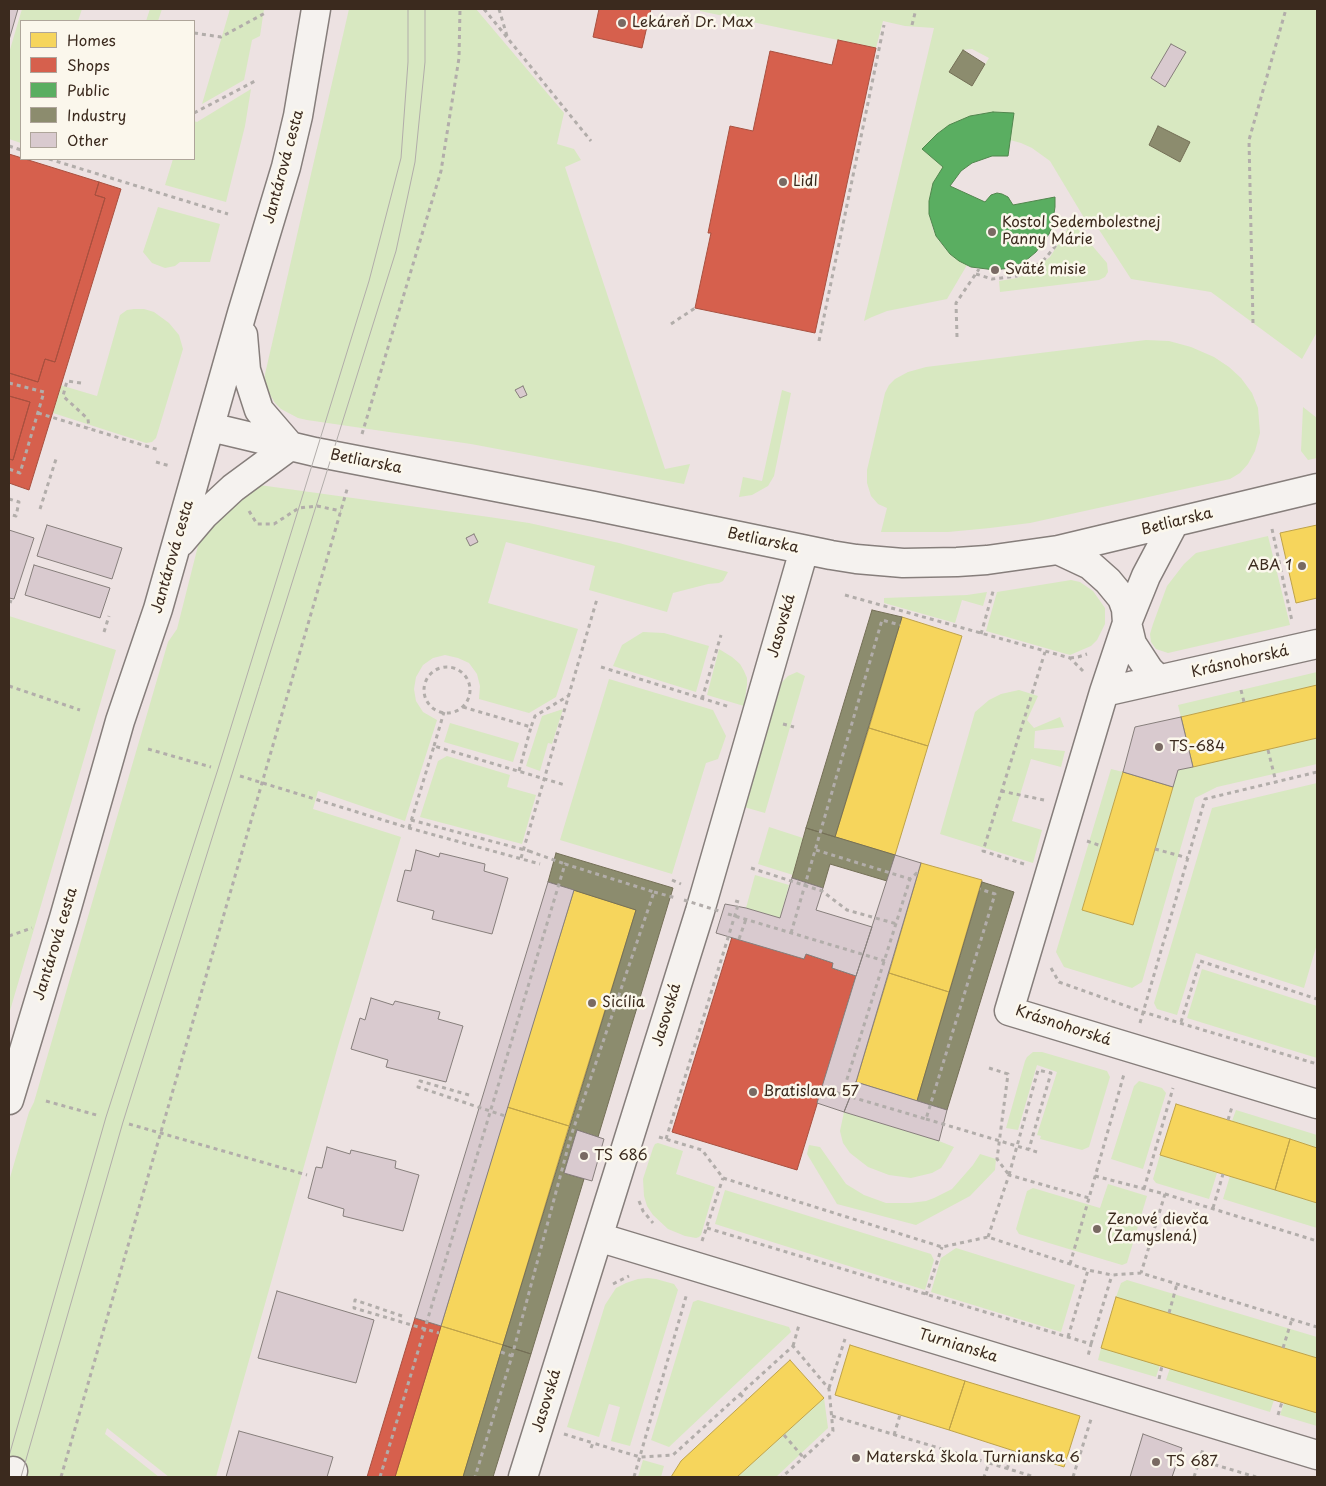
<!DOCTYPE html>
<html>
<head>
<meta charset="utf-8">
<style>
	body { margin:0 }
	#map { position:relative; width:1326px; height:1486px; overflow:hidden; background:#ede2e2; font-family:"Playpen Sans",sans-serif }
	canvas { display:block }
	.frame { position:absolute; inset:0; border:10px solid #3b2a1e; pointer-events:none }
	.legend { position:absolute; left:20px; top:20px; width:175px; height:140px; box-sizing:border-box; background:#fbf7ec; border:1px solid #aea59a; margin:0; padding:6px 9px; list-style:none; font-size:15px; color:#3b2a1e }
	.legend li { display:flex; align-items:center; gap:10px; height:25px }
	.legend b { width:25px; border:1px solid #aea59a }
</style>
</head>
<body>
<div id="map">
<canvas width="1326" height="1486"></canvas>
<div class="frame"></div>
<ul class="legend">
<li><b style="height:14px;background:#f6d55c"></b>Homes</li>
<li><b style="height:14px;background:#d6604d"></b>Shops</li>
<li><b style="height:14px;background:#5aae61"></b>Public</li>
<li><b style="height:14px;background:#8c8c6e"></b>Industry</li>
<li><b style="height:14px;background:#d9cacf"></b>Other</li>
</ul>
</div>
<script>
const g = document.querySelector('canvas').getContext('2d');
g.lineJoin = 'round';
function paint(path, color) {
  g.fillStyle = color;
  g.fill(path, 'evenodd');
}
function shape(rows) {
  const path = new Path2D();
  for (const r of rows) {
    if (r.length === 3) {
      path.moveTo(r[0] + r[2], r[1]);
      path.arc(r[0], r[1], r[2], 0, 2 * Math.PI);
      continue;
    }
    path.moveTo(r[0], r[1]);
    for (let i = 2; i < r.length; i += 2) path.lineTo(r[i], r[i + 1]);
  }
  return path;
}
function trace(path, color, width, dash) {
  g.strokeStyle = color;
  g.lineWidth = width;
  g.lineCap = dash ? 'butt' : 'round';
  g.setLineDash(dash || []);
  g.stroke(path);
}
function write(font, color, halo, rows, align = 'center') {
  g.font = font + ' "Playpen Sans",sans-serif';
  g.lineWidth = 5;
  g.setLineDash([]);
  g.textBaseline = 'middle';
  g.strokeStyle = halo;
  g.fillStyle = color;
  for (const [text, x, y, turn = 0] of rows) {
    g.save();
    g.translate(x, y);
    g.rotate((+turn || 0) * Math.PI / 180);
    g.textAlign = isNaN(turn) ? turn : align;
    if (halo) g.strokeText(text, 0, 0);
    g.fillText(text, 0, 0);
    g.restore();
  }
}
paint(shape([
	[22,9,82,9,78,21,21,21,21,143,9,139,9,53],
	[150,9,162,9,158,21,146,21],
	[230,9,264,9,260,36,252,40,244,80,202,104],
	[349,9,476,9,564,113,557,144,574,149,581,160,565,167,665,469,690,464,684,484,471,444,307,420,298,418,281,409,275,403,268,391,264,383,265,374],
	[700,9,1317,9,1317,332,1302,359,1211,292,1131,279,1094,222,1086,221,1050,161,1032,148,1021,143,1010,140,1014,113,1002,112,978,114,963,119,943,129,922,149,943,167,933,183,929,201,929,214,933,230,939,241,950,254,967,265,947,299,887,311,872,317,864,321,934,28,905,26,883,21,876,48,700,11],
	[972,49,989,58,972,86,963,50],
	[251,89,245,126,226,202,165,185,173,159,194,159,194,121,197,122],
	[158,207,220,224,210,262,180,262,175,266,165,268,152,263,143,252],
	[1072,222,1107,263,1108,272,1105,277,1099,280,1000,292,999,281,1017,278,1029,273,1050,257],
	[134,309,144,309,154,312,169,323,179,335,183,349,156,438,152,442,146,443,53,413,60,385,97,396,120,315,127,310],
	[1146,340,1169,341,1191,347,1214,357,1229,367,1241,378,1252,393,1258,408,1260,433,1255,451,1248,464,1240,473,1230,479,1030,523,990,528,948,532,881,532,887,508,878,504,871,496,867,483,867,470,885,393,889,385,895,379,908,372,926,367],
	[782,390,791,393,774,476,768,486,752,495,739,497,743,477,762,481],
	[1303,407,1317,418,1317,458,1308,460,1301,451],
	[238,482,489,517,529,523,619,543,728,572,723,581,719,583,708,584,673,593,667,612,589,590,595,566,506,542,488,603,578,629,556,697,529,713,479,699,480,686,477,674,469,663,458,658,445,655,433,658,423,665,416,677,414,689,416,701,423,712,437,720,405,821,318,791,313,809,401,837,338,1046,216,1477,169,1477,107,1428,105,1434,159,1477,9,1477,9,1181,29,1112,34,1102,168,642,177,629,203,526],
	[1268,536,1290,625,1168,653,1156,649,1151,642,1150,634,1153,624,1167,586,1184,564,1196,553],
	[1071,580,1080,582,1093,591,1105,608,1105,624,1097,640,1091,646,1070,655,986,631,997,592],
	[987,592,983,606,962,600,955,623,884,603,884,598,967,595],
	[9,616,116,650,9,1014],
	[643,632,664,633,709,646,696,692,613,666,622,645],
	[719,649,732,657,740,664,744,671,747,678,747,685,744,706,707,695],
	[797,672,805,676,765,813,744,807,782,682,788,676],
	[1317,672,1317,685,1181,717,1178,705],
	[609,679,713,710,726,736,718,759,706,763,672,874,560,840],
	[1019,690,1038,696,1027,720,1034,728,1060,717,1064,727,1035,731,1034,748,1065,751,1061,767,1031,759,1012,821,1042,830,1033,863,940,834,975,712,989,700,1001,694],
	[563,709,552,744,548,743,540,771,526,766,542,716],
	[450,723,519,743,513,762,444,742],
	[1317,738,1317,764,1217,787,1195,798,1142,982,1132,988,1064,967,1056,952,1111,769,1123,772,1082,910,1133,925,1178,770],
	[447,756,510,775,507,787,536,795,522,844,420,817,438,761],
	[1317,783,1317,944,1304,988,1196,953,1177,1015,1157,1009,1154,1003,1212,808],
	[769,827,803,838,793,875,758,864],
	[755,875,789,885,780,918,746,908],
	[1202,969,1317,1006,1317,1058,1187,1018],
	[1033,1052,1042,1052,1107,1071,1110,1077,1089,1147,1082,1150,1040,1139,1041,1136,1037,1135,1057,1072,1037,1065,1018,1130,1006,1128,1025,1061,1027,1057],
	[1139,1081,1162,1088,1166,1093,1143,1169,1111,1159,1134,1086],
	[1236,1110,1317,1135,1317,1148,1232,1121],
	[844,1112,939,1141,954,1147,945,1162,941,1168,932,1173,911,1178,889,1175,868,1167,850,1153,843,1143,840,1131],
	[658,1143,683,1151,676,1174,715,1187,701,1235,699,1237,696,1238,685,1236,668,1229,653,1215,647,1206,644,1196,643,1179,653,1148,655,1144],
	[809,1145,820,1147,846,1184,864,1195,886,1203,910,1203,926,1201,934,1198,952,1189,973,1165,980,1154,996,1159,995,1170,970,1196,916,1225,837,1204,807,1154],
	[1160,1155,1217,1173,1209,1199,1156,1183,1153,1179],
	[1230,1176,1317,1203,1317,1228,1223,1199],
	[1108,1184,1147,1196,1127,1263,1122,1265,1019,1234,1016,1229,1027,1191,1033,1188,1100,1208],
	[725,1190,931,1254,934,1260,925,1290,715,1224],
	[956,1248,1075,1285,1061,1332,931,1292,941,1258],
	[648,1278,656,1279,674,1284,678,1290,630,1446,611,1441,620,1407,609,1404,599,1437,567,1427,605,1305,616,1288,626,1283,638,1279],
	[1127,1280,1317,1337,1317,1358,1116,1297,1121,1283],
	[698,1300,789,1327,791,1332,669,1447,651,1440,693,1302],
	[1101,1348,1160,1365,1156,1377,1098,1360],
	[1170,1368,1274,1400,1270,1412,1166,1380],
	[824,1398,828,1428,776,1477,737,1477],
	[1284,1403,1317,1413,1317,1426,1280,1415],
	[643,1460,664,1466,661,1477,638,1477]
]), '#d8e8c1');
const homes = shape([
	[1317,525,1317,598,1296,603,1280,533,1317,525],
	[902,617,962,636,928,746,869,728,902,617],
	[1317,685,1317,738,1193,767,1181,717,1317,685],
	[869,728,928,746,895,855,835,837,869,728],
	[1123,772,1173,787,1133,925,1082,910,1123,772],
	[921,863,982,880,949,992,889,973,921,863],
	[574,890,636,910,569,1126,507,1107,574,890],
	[889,973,949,992,917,1101,856,1082,889,973],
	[1176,1104,1290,1139,1275,1190,1160,1155,1176,1104],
	[507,1107,569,1126,503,1345,441,1326,507,1107],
	[1290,1139,1317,1148,1317,1203,1275,1190,1290,1139],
	[1116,1297,1317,1358,1317,1413,1101,1348,1116,1297],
	[441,1326,503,1345,463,1477,395,1477,441,1326],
	[850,1345,965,1381,949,1430,835,1395,850,1345],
	[790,1360,824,1398,737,1477,671,1477,681,1461,790,1360],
	[965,1381,1080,1416,1064,1467,949,1430,965,1381]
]);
paint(homes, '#f6d55c');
trace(homes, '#bea249', 1);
const shops = shape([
	[599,9,651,9,642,48,593,37,599,9],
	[838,40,876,48,815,333,695,308,711,233,708,233,730,126,753,131,770,51,832,65,838,40],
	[9,154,99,182,95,195,105,198,55,362,45,359,38,382,9,373,9,154],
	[99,182,121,189,29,490,9,483,9,459,13,460,30,402,9,396,9,373,38,382,45,359,55,362,105,198,95,195,99,182],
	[9,396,30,402,13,460,9,459,9,396],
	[732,937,804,959,806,954,833,963,832,968,856,976,797,1170,672,1132,732,937],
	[415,1318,441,1326,439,1333,395,1477,367,1477,415,1318]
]);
paint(shops, '#d6604d');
trace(shops, '#a8503f', 1);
const public = shape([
	[993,112,1014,113,1008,156,992,156,972,163,961,171,950,186,985,202,991,195,997,193,1002,194,1008,197,1013,205,1055,197,1055,207,1052,227,1049,234,1036,252,1024,262,1009,268,995,270,971,267,959,261,950,254,936,236,929,214,929,201,933,183,943,167,922,149,937,134,949,125,970,116,993,112]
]);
paint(public, '#5aae61');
trace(public, '#51864d', 1);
const industry = shape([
	[963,50,985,64,972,86,949,72,963,50],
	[1158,126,1190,142,1180,162,1149,145,1158,126],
	[872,610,902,617,835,837,806,828,872,610],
	[806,828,895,855,887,881,830,864,823,888,792,878,806,828],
	[556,853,673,888,598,1137,577,1130,564,1173,584,1179,531,1354,503,1345,636,910,548,882,556,853],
	[982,882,1014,892,947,1110,917,1101,982,882],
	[503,1345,531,1354,493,1477,463,1477,503,1345]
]);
paint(industry, '#8c8c6e');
trace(industry, '#746f56', 1);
const building = shape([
	[9,9,18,9,9,40,9,9],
	[1171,44,1186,52,1165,87,1151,78,1171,44],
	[523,386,527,395,520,398,515,390,523,386],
	[47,525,122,548,112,579,37,556,47,525],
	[9,530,34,538,14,599,9,598,9,530],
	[474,534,478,542,470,546,466,538,474,534],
	[34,565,110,588,100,618,25,595,34,565],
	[1181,717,1193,767,1178,770,1173,787,1123,772,1135,727,1181,717],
	[416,850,439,857,440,853,485,864,484,871,508,878,492,934,432,919,434,911,397,901,405,870,411,871,416,850],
	[895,855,921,863,856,1082,844,1112,817,1103,856,976,895,855],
	[792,878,823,888,816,910,872,927,856,976,832,968,833,963,806,954,804,959,716,933,725,904,746,908,780,918,792,878],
	[548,882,574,890,441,1326,415,1318,548,882],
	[371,998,393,1005,395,1001,440,1012,438,1019,463,1026,446,1082,386,1067,388,1060,351,1049,360,1018,365,1020,371,998],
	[856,1082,947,1110,939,1141,844,1112,856,1082],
	[577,1130,604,1139,592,1181,564,1173,577,1130],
	[327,1147,350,1154,351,1150,396,1161,395,1168,419,1175,403,1231,343,1216,344,1209,308,1198,316,1167,322,1168,327,1147],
	[277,1291,374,1320,356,1383,258,1358,277,1291],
	[239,1431,333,1457,327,1477,226,1477,239,1431],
	[1143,1434,1182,1448,1172,1477,1130,1477,1143,1434]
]);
paint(building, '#d9cacf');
trace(building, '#867e7b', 1);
const minor = shape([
	[243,335,246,370,259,410,290,446],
	[210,427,315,452,594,506,831,555,856,559,903,563,957,562,987,560,1058,550,1317,488],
	[1174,523,1146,576,1127,623,1104,692,1009,1011,1317,1104],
	[181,542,204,515,233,488,290,446],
	[1058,550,1090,565,1108,581,1122,598,1126,609,1127,623,1132,644,1149,670,1156,677,1162,679],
	[1104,692,1317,644],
	[9,1100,64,918,120,721,158,609,242,313,286,167,298,116,316,9],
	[598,1237,1317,1455],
	[11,1477,13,1471],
	[523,1477,700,911,804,550]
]);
trace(minor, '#867e7b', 31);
trace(shape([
	[484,9,591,141],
	[499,9,507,36],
	[912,25,916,9],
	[194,33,221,37,267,12],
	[194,113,257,80],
	[9,146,21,150],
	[49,159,228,214],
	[976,274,992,279,1017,276,1042,262,1054,248,1072,219],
	[1253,323,1249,140,1286,9],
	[671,324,695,308],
	[957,337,956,303,979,269],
	[819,341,884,25],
	[9,383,44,392,20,473,9,469],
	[81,383,67,381,63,396,88,419,89,428],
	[38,413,159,450],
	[362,434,441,171,459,58,460,9],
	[156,462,170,466],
	[9,499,19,502,16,516,9,514],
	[40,509,57,456],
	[249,511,257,524,274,524,299,508,317,506,341,511],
	[1272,529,1292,621],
	[845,595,1070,658,1083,671],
	[9,601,12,602],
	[104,632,109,616],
	[981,634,994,588],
	[1070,658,1078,657,1087,654],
	[447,690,23],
	[601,667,730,707],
	[9,686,80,710],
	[1241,690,1244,702],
	[702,699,721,635],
	[463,707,531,727,535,716,568,696],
	[783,724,794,727],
	[434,746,444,712],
	[148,749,211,767],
	[1268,750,1276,782],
	[519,771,531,727],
	[240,776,409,828,540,864],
	[1001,791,1044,800],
	[409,828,434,746,565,785],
	[1087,841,1101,846],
	[1155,849,1188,858],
	[816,850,910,879],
	[529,851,565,864],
	[521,858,597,599],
	[1024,864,983,851,1045,652],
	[751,868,822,891,847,910,897,924],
	[672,880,681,884],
	[654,892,676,898],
	[728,914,885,961],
	[791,933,882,620,900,625],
	[9,936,32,928],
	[739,939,746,919],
	[1051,968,1059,982,1143,1012,1317,1064],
	[1181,1022,1200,961,1317,999],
	[1140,1023,1205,799,1317,772],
	[989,1068,1008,1074,997,1159,1009,1175],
	[821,1088,926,1119,995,894,980,889],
	[469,1095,420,1081,418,1087,505,1116],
	[842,1095,910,879,919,871],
	[46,1101,100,1116],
	[1228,1120,1232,1107],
	[129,1124,307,1175],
	[659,1137,702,1150,723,1178,942,1247,988,1237,1088,1270,1112,1275,1141,1273,1317,1327],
	[666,1139,739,902,732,900],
	[1009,1175,1038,1070,1051,1073,1029,1149],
	[1095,1176,1165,1194,1141,1273],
	[1144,1189,1173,1088],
	[1165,1194,1317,1241],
	[639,1201,643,1211,653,1223],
	[1213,1208,1223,1174],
	[707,1228,1091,1344,1088,1356],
	[988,1237,1009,1175,1089,1198,1124,1074],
	[702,1241,723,1178],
	[1070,1264,1089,1198],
	[613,1284,629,1276],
	[926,1295,942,1247],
	[1169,1313,1177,1284],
	[402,1316,355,1300,354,1308,439,1333],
	[1068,1337,1088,1270],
	[1091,1344,1112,1275],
	[793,1346,799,1325],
	[1283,1348,1292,1319],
	[501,1352,512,1356],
	[1159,1379,1162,1366],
	[829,1388,845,1339],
	[740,1394,746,1400],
	[1278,1415,1282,1402],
	[832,1416,989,1463,984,1477],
	[564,1434,593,1443],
	[784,1435,803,1457],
	[894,1435,900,1415],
	[591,1448,593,1443,640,1457,673,1455,793,1346,829,1389,833,1431,782,1477],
	[1199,1460,1256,1477],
	[989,1463,1035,1477],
	[1007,1469,1013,1451],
	[61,1477,348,486],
	[380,1477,565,864,654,892,571,1136,512,1356,475,1477],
	[634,1477,687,1293],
	[1073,1477,1092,1416],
	[1194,1477,1203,1449]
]), '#b2adaa', 3, [4, 4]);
trace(minor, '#f5f2ef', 28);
trace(shape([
	[9,1456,106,1117,218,769,369,281,401,158,408,62,408,9],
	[21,1477,123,1122,396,251,415,162,425,62,425,9]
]), '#b2adaa', 1);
trace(shape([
	[411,820,529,851],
	[684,900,719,911],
	[926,1119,1037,1152]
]), '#b2adaa', 3, [4, 4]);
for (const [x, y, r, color] of [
	[622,23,5,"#796a63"],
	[783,182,5,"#796a63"],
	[992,232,5,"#796a63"],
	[995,270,5,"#796a63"],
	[1302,566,5,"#796a63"],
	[1159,747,5,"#796a63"],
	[592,1003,5,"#796a63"],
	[753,1092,5,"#796a63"],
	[584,1156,5,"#796a63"],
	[1097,1229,5,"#796a63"],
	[856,1458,5,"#796a63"],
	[1156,1462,5,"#796a63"]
]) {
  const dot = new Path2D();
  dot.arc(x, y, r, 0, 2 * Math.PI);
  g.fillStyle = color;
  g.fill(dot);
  trace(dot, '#fbf7ec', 2);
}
write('15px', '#3b2a1e', '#fbf7ec', [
	["Lekáreň Dr. Max",632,23],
	["Lidl",793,182],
	["Kostol Sedembolestnej",1002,223],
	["Panny Márie",1002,240],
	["Sväté misie",1005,270],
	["ABA 1",1292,566,"right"],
	["TS-684",1169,747],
	["Sicília",602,1003],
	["Bratislava 57",763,1092],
	["TS 686",594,1156],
	["Zenové dievča",1107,1220],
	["(Zamyslená)",1107,1237],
	["Materská škola Turnianska 6",866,1458],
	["TS 687",1166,1462]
], 'left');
write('15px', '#3b2a1e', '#fbf7ec', [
	["Jantárová cesta",284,167,-75],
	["Betliarska",366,462,11],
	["Betliarska",1177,522,-14],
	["Betliarska",763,541,12],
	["Jantárová cesta",173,557,-74],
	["Jasovská",782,626,-74],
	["Krásnohorská",1240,662,-13],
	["Jantárová cesta",56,944,-73],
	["Jasovská",667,1015,-73],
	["Krásnohorská",1063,1026,18],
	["Turnianska",958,1346,17],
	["Jasovská",547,1401,-73]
]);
</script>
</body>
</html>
